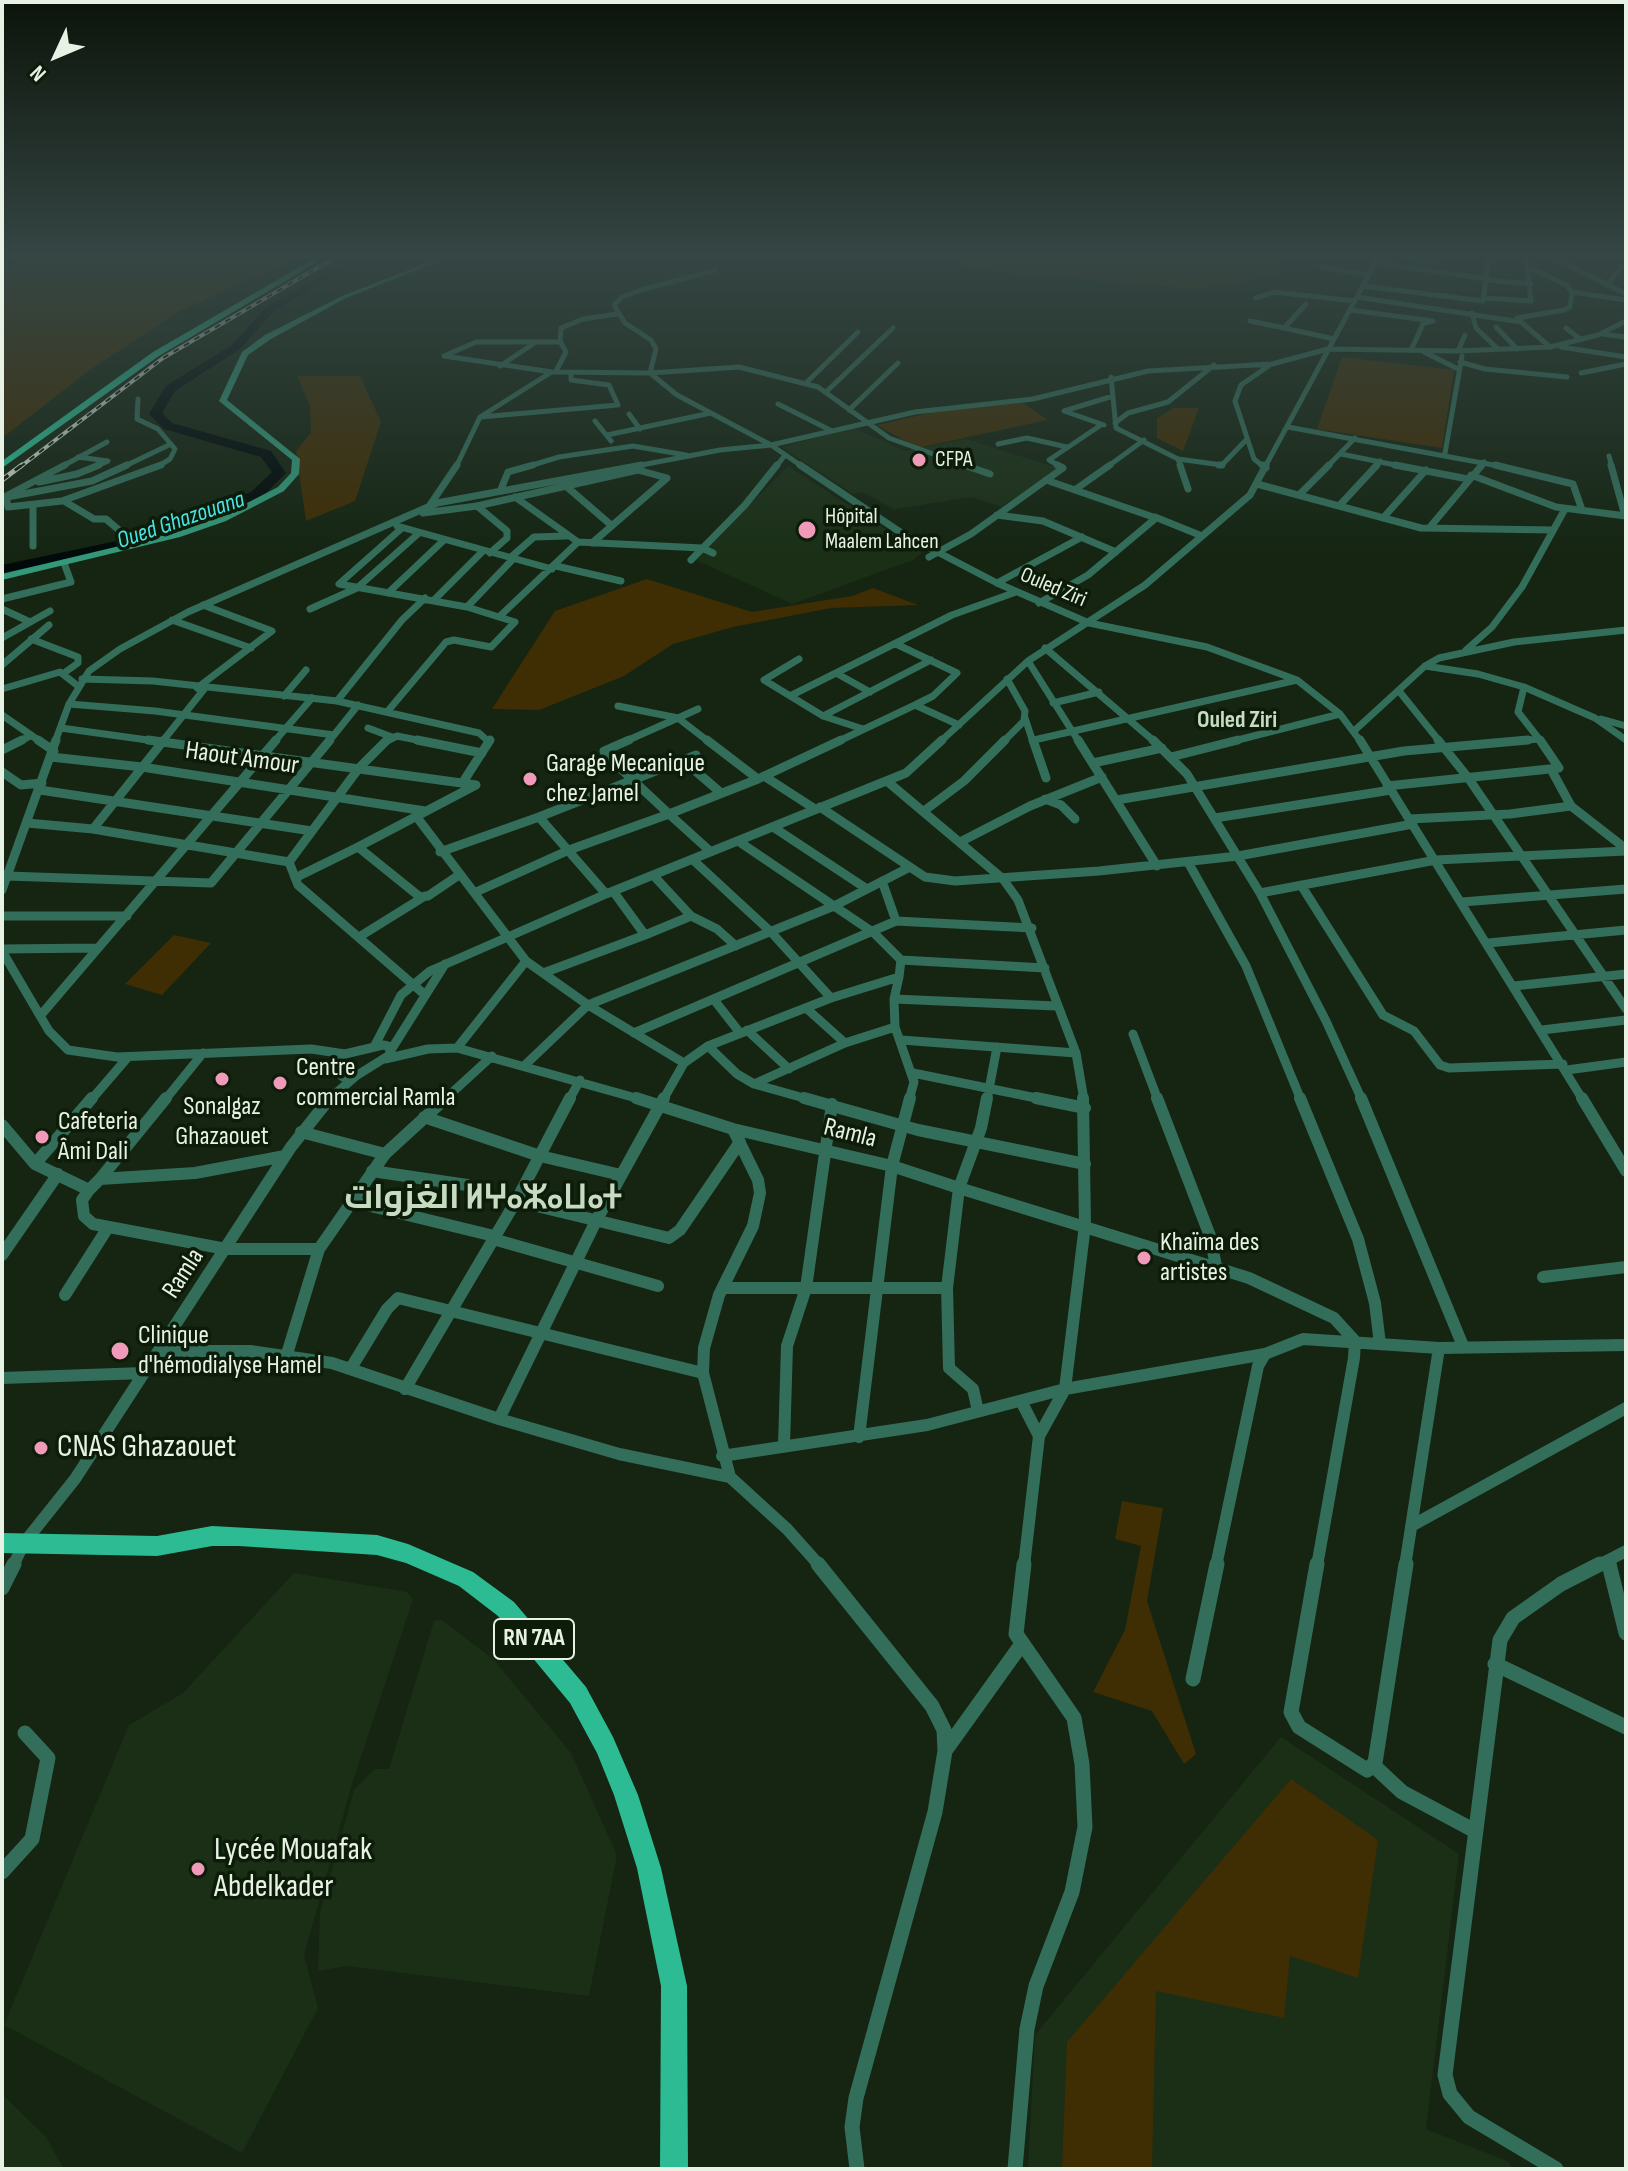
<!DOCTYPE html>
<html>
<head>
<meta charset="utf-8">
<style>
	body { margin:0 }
	#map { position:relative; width:1628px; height:2171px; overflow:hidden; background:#152512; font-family:"Sofia Sans Condensed",sans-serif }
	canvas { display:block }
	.frame { position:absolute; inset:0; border:4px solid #e7f1e4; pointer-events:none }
	.north { position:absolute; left:16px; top:16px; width:80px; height:80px; -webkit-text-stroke:6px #0c1c09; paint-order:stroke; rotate:226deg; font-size:22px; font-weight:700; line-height:32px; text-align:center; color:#e7f1e4 }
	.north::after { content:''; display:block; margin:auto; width:28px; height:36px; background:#e7f1e4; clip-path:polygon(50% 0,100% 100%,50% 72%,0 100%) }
</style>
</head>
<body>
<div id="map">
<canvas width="1628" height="2171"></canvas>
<div class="frame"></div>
<div class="north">N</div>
</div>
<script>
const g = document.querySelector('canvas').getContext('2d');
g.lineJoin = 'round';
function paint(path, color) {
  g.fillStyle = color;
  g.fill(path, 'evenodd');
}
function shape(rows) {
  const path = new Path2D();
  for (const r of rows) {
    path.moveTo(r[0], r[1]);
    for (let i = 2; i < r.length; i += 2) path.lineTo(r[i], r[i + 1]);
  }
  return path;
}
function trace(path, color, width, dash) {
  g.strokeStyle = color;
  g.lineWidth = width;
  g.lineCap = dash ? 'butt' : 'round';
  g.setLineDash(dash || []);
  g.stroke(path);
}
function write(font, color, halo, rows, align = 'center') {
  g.font = font + ' "Sofia Sans Condensed",Cairo,"Noto Sans Tifinagh",sans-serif';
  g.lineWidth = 7;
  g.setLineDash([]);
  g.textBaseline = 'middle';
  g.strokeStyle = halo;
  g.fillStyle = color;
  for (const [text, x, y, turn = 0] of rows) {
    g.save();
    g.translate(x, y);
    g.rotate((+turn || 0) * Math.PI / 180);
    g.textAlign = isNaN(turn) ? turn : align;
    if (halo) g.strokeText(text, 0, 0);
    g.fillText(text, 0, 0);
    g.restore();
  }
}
paint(shape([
	[853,428,905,451,966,439,1061,469,1001,507,972,497,894,509,862,492,853,494,782,447],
	[788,466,922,553,913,560,792,604,696,560],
	[294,1573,407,1592,413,1599,352,1784,304,1955,318,2008,242,2153,4,2025,129,1725,183,1693],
	[442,1620,494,1660,571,1753,617,1855,589,1996,347,1966,318,1971,320,1913,354,1790,374,1769,389,1769,434,1621],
	[1281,1737,1459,1854,1426,2129,1507,2161,1514,2169,1028,2169,1035,2035],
	[2,2094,46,2137,64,2169,2,2169]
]), '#1a2f16');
paint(shape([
	[45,254,307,254,178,312,90,370,2,438,2,266],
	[960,254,1281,254,1279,275,1197,289,964,269],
	[1342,357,1454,370,1442,448,1317,429],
	[297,376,360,376,381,422,355,501,306,521,296,451,311,433,310,406],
	[1023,403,1048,420,917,448,877,425,938,411],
	[1174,408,1199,408,1183,451,1157,438,1157,418],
	[647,579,752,612,852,596,873,588,918,605,831,608,733,627,673,644,624,676,539,710,492,709,555,611],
	[174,935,211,943,162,995,125,984],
	[1122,1501,1163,1508,1147,1601,1196,1754,1184,1764,1152,1711,1093,1692,1125,1630,1141,1546,1115,1539],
	[1291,1779,1378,1840,1358,1978,1290,1956,1284,2018,1156,1991,1152,2169,1062,2169,1067,2042]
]), '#3f2d04');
paint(shape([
	[358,254,370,254,273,312,240,349,175,391,162,413,172,423,271,451,286,473,261,498,126,547,2,573,2,565,117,541,251,492,272,472,261,457,164,429,149,414,166,386,232,345,265,308,358,254]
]), '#010a0a');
trace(shape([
	[1350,254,1378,257],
	[1546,254,1626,294],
	[1567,254,1626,257],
	[1379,255,1435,261],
	[1376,263,1488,279],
	[1321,267,1369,275],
	[1529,267,1566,285,1572,292,1626,300],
	[716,270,641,290,622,297,614,305,625,323,651,340,656,349,650,373,677,395,771,445,803,467],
	[1488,280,1531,284],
	[1607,285,1626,262],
	[1364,286,1483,301,1489,254],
	[1357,297,1521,322,1550,347],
	[1256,298,1274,292,1355,301],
	[1484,298,1531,301,1526,254],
	[1306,304,1284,328,1334,339],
	[1350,310,1433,321],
	[1472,313,1476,328,1498,349],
	[1517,318,1564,310,1570,307,1572,292],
	[1250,321,1284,328],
	[1496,327,1517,349],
	[1566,328,1580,339],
	[1602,334,1626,337],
	[561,342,476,342,444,356,552,372,650,373,739,367,818,387,889,438,969,467],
	[1561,347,1626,357],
	[1411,350,1423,324,1432,321],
	[1458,351,1465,335],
	[1424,352,1458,369],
	[1460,362,1485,369,1567,377],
	[500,366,533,344],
	[556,371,566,352,560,341,561,328,583,319,617,314],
	[1581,373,1626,364],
	[1111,377,1116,428,1178,459,1181,467],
	[806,383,858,332],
	[827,391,893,328],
	[138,399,137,419,158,429,175,449,170,459,157,467],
	[778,404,830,430],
	[849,410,898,363],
	[629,414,640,429],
	[480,417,618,405,609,385,571,380,571,372],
	[595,421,611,441],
	[1115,423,1128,413,1168,402,1214,365],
	[1104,425,1064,411,1113,396],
	[1288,427,1504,467],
	[607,435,711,413],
	[998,444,1027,438,1067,447],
	[1445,453,1462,356],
	[1341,454,1405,467],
	[1609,456,1612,467],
	[78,457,108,461,95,467],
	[1178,459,1222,465,1247,439],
	[61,467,107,442],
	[123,467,171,444],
	[456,467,480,417,550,373],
	[526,467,559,457,633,446,686,455],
	[631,467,720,450,771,445,915,412,1033,399,1148,371,1272,364,1328,349,1458,351,1550,347,1598,335,1626,321],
	[776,467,785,455],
	[1061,467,1049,460,1101,425],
	[1107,467,1144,440],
	[1264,467,1254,459,1235,401,1241,385,1270,365],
	[1265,467,1380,254],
	[1327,467,1355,438],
	[1375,467,1380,461],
	[1480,467,1484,462]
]), '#336e5a', 5);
trace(shape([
	[800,465,903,534,997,583,1089,623,1207,647,1297,680,1340,714,1361,742],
	[964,465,990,474],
	[1180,465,1188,489],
	[1219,465,1222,465],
	[1262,465,1266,468],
	[1395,465,1468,479],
	[1495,465,1573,484,1582,510],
	[1611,465,1625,516],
	[1471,475,1556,507,1626,516],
	[39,482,77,474,99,465],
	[1257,484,1421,528,1553,530],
	[567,487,611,525],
	[501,489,508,472,533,465],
	[1076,489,1110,465],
	[1300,494,1329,465],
	[8,495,65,465],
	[6,496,8,507,62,501,161,465],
	[515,497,578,542,702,548,713,553],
	[2,498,92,481,127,465],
	[64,501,94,519,106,519,120,531],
	[430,505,457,465],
	[33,506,33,546],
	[477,506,507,531,507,538,490,553],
	[1339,506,1377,465],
	[423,513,477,506,638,470,667,478,592,543],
	[997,515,1043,521,1116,552],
	[1155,517,1202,536],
	[1383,518,1426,470],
	[397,526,552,569],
	[1430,527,1482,465],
	[402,528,339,584,467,607],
	[929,557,971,534,1063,468,1057,465],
	[510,558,534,537,566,536],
	[691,560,745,505,777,465],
	[556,566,621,581],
	[997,583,1082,537],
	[388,593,444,540],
	[2,599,71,582,64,563],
	[434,600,483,551],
	[1039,603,1088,575,1156,518,1046,480],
	[2,609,28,621],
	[310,609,357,588,419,533],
	[500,616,578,542],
	[172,620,251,648],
	[2,638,50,611],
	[31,639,78,657,78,663,64,673],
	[896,644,957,673,933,696,915,705],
	[1045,648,1155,742],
	[1466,650,1492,627,1522,587,1565,509],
	[799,659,764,680,823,716,863,729],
	[1028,661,1079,742],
	[2,665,49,625],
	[1425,666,1478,674,1524,687,1595,718,1626,740],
	[836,673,870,692],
	[82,679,153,681,337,701,479,733,489,742],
	[1524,687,1518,712,1539,739],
	[197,688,272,631,203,605],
	[2,689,60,672,78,686],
	[1399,691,1440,742],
	[284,696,306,670],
	[790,696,952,615,1016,592],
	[337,701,402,620,425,598],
	[1053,703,1099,692],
	[69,704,155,711,334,735,328,742],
	[618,706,678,718,698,709],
	[387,712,446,642,454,640,491,647,515,622,467,607,513,559],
	[2,715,41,742],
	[823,716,931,660],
	[1025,718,1033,742],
	[1601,719,1626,726],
	[61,728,162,742],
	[368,728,392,737],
	[1354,731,1425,666,1439,658,1514,642,1626,630],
	[334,735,358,705],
	[1034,740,1297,680],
	[18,742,30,736],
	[55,742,69,704,89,671,120,649,188,612,437,503,642,465],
	[162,742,205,688],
	[274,742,312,698],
	[385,742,397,736,427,742],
	[624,742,678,718,709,742],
	[837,742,915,705,959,725],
	[940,742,1028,661,1145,585,1250,495,1266,465],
	[1003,742,1024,721,1025,711,1007,679],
	[1230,742,1340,714],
	[1506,742,1539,739,1541,742]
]), '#336e5a', 7);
trace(shape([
	[38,740,54,751],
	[148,740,476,785],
	[417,740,482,753],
	[629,740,604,751,605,754,669,814],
	[1033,740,1046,778],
	[1078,740,1157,866],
	[1153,740,1187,774,1260,893,1326,1021,1362,1100],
	[1360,740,1583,1100],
	[1438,740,1469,779,1626,1009],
	[2,750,22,740],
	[51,757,142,767,425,811],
	[1171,757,1238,740],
	[684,761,721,793],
	[1093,763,1162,748],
	[1552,771,1571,806,1626,849],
	[2,772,21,785,42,783],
	[764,776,815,809],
	[758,779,841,740],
	[463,782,490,740],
	[888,782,1003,879,1018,900,1076,1053,1084,1100],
	[1387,786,1559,768,1540,740],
	[40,790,312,831],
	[1045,799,1061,805,1075,819],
	[1117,800,1404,751,1528,740],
	[820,807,910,867],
	[924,811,964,781,1005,740],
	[669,814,711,852],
	[669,814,758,779,707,740],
	[416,816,526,961,457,1048],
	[1215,818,1391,790],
	[1409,819,1510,814,1571,806],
	[27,823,93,829,289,862,298,885,424,994],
	[773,827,867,889],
	[93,829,164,740],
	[738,841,874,933,901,960],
	[960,842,1030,806,1102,777],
	[358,847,476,785],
	[440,852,539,817],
	[692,859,771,932,831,998],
	[289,862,359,768,387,740],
	[1188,862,1246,966,1301,1100],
	[7,876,211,883,330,740],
	[295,878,358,847,420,897,428,896,459,875],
	[882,881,896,921],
	[1301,885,1383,1015,1414,1031,1440,1065,1449,1068,1563,1064],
	[2,890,56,740],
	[476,892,569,850,669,814],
	[1260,893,1436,860,1626,851],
	[606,894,539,817,696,755],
	[1462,902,1626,889],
	[2,916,127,916],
	[691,916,717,929,736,946],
	[645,935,691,916,653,875],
	[359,937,425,896],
	[1488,943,1626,930],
	[2,949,97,948],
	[2,951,49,1031,68,1050,117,1057,311,1049,345,1054],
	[526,961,588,1005,684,1063,708,1046,831,998,899,977,901,960,1045,968],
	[546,972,645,935,613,891],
	[899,977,894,999,895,1027,914,1082,909,1100],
	[1514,986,1626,974],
	[894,999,1056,1006],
	[715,1001,740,1033],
	[806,1008,845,1043],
	[40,1016,276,740],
	[747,1030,789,1069],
	[1542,1030,1626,1020],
	[634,1033,896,921,1032,928],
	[1133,1034,1158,1100],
	[901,1040,1076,1053],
	[383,1045,388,1046,391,1054,356,1076,343,1077,335,1071,335,1063,345,1054,383,1045],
	[708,1046,737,1074,754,1084,811,1100],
	[374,1047,401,995,430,971,606,894,906,773,942,740],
	[391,1050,445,964],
	[385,1059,428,1049,457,1048,643,1100],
	[525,1065,588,1005,834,906,910,867,925,877,955,881,1099,871,1238,856,1413,824],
	[1567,1070,1626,1062],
	[913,1073,1046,1100],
	[754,1084,845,1043,895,1027],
	[91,1100,128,1057],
	[165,1100,203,1053],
	[328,1100,356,1076],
	[444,1100,492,1056],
	[569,1100,580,1080],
	[663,1100,684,1063],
	[987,1100,997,1047]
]), '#336e5a', 9);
trace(shape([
	[636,1098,733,1129,892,1166,959,1188,981,1128,987,1098],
	[804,1098,918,1130,1085,1164],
	[1036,1098,1085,1108],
	[1157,1098,1210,1236,1216,1266],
	[1300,1098,1358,1239,1375,1303,1380,1344],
	[1361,1098,1463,1346],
	[1582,1098,1626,1171],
	[424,1117,540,1156,621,1175],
	[2,1125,35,1164,89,1190,82,1200,84,1216,93,1224,226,1249,319,1249,287,1354],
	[733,1129,758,1180,760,1193,753,1226,719,1295,704,1348,703,1373,730,1477,787,1529,820,1566],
	[301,1132,385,1154,446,1098],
	[35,1164,92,1098],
	[372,1171,467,1185],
	[100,1179,166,1098],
	[89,1190,100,1179,195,1173,285,1156],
	[350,1201,494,1236],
	[516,1201,669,1238,680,1230,740,1142],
	[493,1239,658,1286],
	[319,1249,385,1154],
	[2,1255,58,1174],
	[1543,1277,1626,1267],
	[723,1288,947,1288,949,1368,973,1389,978,1411],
	[947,1288,959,1188,1249,1278,1334,1318,1355,1341,1354,1358,1317,1566],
	[65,1295,107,1229],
	[160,1351,250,1351,332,1363,499,1419,619,1454,730,1477],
	[351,1368,387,1309,398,1298,703,1373],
	[2,1378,144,1373],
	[405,1389,516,1201,570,1098],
	[1021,1401,1039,1436],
	[499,1419,596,1221,664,1098],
	[859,1437,892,1166,910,1098],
	[784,1445,787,1346,806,1288,832,1104],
	[722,1456,927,1425,1065,1389,1085,1225,1083,1098],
	[1413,1525,1626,1408],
	[1608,1561,1609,1566],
	[13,1566,24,1543,75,1479,291,1147,330,1098],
	[1024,1566,1039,1436,1065,1389,1265,1354],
	[1216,1566,1258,1366,1265,1354,1303,1339,1439,1348,1626,1345],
	[1405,1566,1439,1348],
	[1597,1566,1626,1551]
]), '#336e5a', 12);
trace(shape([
	[818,1564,932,1706,944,1730,945,1751,935,1812,856,2098,852,2127,857,2169],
	[1317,1564,1291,1712,1299,1727,1367,1770,1375,1763,1406,1564],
	[1609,1564,1626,1633],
	[2,1588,14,1564],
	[1495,1664,1626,1727],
	[1193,1679,1217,1564],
	[945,1751,1021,1645],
	[1373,1765,1402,1792,1475,1831],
	[2,1872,32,1839,48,1758,25,1733],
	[1015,2169,1027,2029,1036,1986,1072,1892,1085,1827,1082,1764,1074,1718,1016,1634,1024,1564],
	[1556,2169,1469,2117,1450,2094,1445,2075,1500,1640,1513,1618,1561,1584,1600,1564]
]), '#336e5a', 15);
paint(shape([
	[449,254,458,254,346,298,271,339,248,355,227,400,300,459,299,474,284,491,226,521,180,537,2,580,2,574,174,533,220,517,278,487,291,473,292,460,219,401,242,352,265,335,342,296,449,254]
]), '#33997a');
paint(shape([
	[322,254,331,254,159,356,2,468,2,461,153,352,322,254],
	[212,1526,377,1535,408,1544,473,1572,514,1602,586,1687,613,1737,638,1795,661,1868,687,1986,688,2169,660,2169,661,1986,637,1868,614,1795,597,1753,570,1703,498,1616,459,1586,406,1563,377,1555,239,1546,212,1546,157,1556,2,1553,2,1533,157,1536,212,1526]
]), '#2cbb93');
const railFar1 = shape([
	[20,467,163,358,341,254]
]);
const rail = shape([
	[2,480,22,465]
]);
trace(railFar1, '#cbd5c8', 4);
trace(rail, '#cbd5c8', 5);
trace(railFar1, '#0c1c09', 2, [6]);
trace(rail, '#0c1c09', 3, [8]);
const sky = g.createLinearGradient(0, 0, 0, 558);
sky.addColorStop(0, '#0c140a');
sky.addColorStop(0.46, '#354644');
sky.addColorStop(1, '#35464400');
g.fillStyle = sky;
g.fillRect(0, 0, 1628, 558);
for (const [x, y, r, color] of [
	[919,460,8,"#ef9ab9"],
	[807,530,10,"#ef9ab9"],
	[530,779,8,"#ef9ab9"],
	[222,1079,8,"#ef9ab9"],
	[280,1083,8,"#ef9ab9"],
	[42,1137,8,"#ef9ab9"],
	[1144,1258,8,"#ef9ab9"],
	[120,1351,10,"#ef9ab9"],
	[41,1448,8,"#ef9ab9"],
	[198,1869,8,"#ef9ab9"]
]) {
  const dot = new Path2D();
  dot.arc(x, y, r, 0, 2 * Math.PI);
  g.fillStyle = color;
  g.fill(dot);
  trace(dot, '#0c1c09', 3);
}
write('22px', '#e7f1e4', '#0c1c09', [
	["CFPA",935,460],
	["Hôpital",825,517],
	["Maalem Lahcen",825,542]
], 'left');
write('22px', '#e7f1e4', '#0c1c09', [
	["Ouled Ziri",1053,588,23]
]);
write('italic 24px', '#4ae4e7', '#0c1c09', [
	["Oued Ghazouana",181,521,-19]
]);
write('bold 24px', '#c6dbc1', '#0c1c09', [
	["Ouled Ziri",1237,721]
]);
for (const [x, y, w] of [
	[534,1639,80]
]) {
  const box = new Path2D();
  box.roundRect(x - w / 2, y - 20, w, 40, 6);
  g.fillStyle = '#0c1c09';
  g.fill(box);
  trace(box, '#e7f1e4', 2);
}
write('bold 24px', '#e7f1e4', null, [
	["RN 7AA",534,1639]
]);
write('26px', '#e7f1e4', '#0c1c09', [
	["Haout Amour",242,759,8],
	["Ramla",850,1134,14],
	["Ramla",184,1274,-57]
]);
write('26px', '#e7f1e4', '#0c1c09', [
	["Garage Mecanique",546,764],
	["chez Jamel",546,794],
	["Centre",296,1068],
	["commercial Ramla",296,1098],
	["Sonalgaz",222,1107,"center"],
	["Ghazaouet",222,1137,"center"],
	["Cafeteria",58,1122],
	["Âmi Dali",58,1152],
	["Khaïma des",1160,1243],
	["artistes",1160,1273],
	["Clinique",138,1336],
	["d'hémodialyse Hamel",138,1366]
], 'left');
write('32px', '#e7f1e4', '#0c1c09', [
	["CNAS Ghazaouet",57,1448],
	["Lycée Mouafak",214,1851],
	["Abdelkader",214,1888]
], 'left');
write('bold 34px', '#c6dbc1', '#0c1c09', [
	["الغزوات ⵍⵖⴰⵣⴰⵡⴰⵜ",483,1199]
]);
</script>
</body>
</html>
